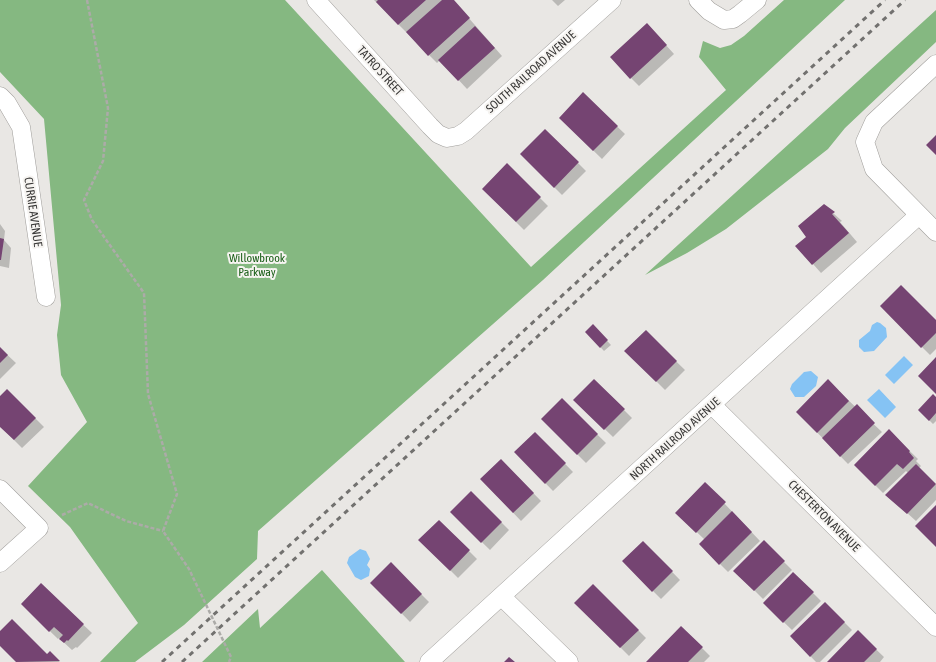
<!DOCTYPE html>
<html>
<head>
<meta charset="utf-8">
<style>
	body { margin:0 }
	canvas { display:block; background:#e9e7e4 }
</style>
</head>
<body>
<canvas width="936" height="662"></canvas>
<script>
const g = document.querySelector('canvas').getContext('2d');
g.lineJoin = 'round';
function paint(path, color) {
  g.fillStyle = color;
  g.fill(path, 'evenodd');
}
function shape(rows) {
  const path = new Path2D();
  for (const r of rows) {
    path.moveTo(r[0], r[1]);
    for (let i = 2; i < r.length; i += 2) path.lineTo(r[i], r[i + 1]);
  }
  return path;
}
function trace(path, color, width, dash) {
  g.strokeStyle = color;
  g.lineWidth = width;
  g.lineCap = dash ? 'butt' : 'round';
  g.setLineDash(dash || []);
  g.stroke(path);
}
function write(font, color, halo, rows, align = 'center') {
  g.font = font + ' "Asap Condensed",sans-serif';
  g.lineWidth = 4;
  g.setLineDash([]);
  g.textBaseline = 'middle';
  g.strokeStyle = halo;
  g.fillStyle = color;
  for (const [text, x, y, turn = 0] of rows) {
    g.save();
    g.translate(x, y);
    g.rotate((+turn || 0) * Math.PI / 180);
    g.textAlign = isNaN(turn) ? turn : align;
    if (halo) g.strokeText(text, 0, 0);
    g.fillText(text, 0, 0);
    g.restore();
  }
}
paint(shape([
	[0,0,285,0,531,267,726,90,699,57,703,41,720,48,731,45,744,36,784,0,845,0,543,280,258,531,257,559,184,625,135,662,100,662,138,623,70,527,28,486,87,422,61,375,57,335,61,305,44,119,0,72],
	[936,10,936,42,845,128,828,149,726,229,687,253,645,275],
	[322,570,405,662,202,662,258,609,260,628]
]), '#85b881');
paint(shape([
	[877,322,880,323,886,328,887,337,874,351,864,352,859,347,859,340,870,331,872,325],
	[904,356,913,365,894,384,885,375],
	[811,371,818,377,816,386,804,397,795,397,790,389,792,384,804,372],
	[879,389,896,407,885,418,867,400],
	[360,549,366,551,370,559,367,565,370,569,369,576,361,580,355,577,347,563,349,557]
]), '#85c3f4');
paint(shape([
	[374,0,453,0,502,56,467,89,440,60,437,63],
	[552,0,565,0,558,6],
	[655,33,674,54,639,86,631,78],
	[583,94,625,134,602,159,560,118],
	[545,130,586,171,562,195,521,154],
	[507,165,548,206,524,230,483,189],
	[824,205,842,221,840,222,857,242,821,273,797,246,807,237],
	[0,224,5,231,4,240,11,248,9,268,0,266],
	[881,306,936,322,936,349,930,355],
	[593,326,611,345,604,351,586,332],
	[646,332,685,370,665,390,626,351],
	[0,348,16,363,0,379],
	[594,380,632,418,613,437,575,400],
	[828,381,882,432,848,464,797,412],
	[7,390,44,427,22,448,0,426,0,397],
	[936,398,936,421,933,424,919,410],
	[562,400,606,443,586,463,542,419],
	[889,431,918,459,916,461,921,466,919,468,936,485,936,500,916,521,887,495,908,473,906,471,883,493,855,465],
	[535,433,573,472,553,491,515,452],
	[501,460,541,501,521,521,481,479],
	[705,483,760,541,728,572,700,544,705,540,677,513],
	[471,492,509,530,490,550,451,512],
	[439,521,477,559,458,578,420,540],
	[643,542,680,580,661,599,623,561],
	[764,542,792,570,763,599,735,571],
	[391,564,429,602,410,622,372,583],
	[793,573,821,601,792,630,764,603],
	[41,585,92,633,77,648,76,647,72,650,59,638,58,639,22,604],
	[593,585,646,638,629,656,576,603],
	[825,603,852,630,820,662,816,662,791,636],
	[681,627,710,656,704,662,647,662],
	[0,632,47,655,50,652,60,662,18,662,0,644],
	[858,632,884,657,880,662,828,662]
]), '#0003');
paint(shape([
	[378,0,426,0,398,25,376,2],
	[442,0,454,0,470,18,428,56,406,32],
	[647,23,667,45,630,79,610,57],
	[475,26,495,48,458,81,438,60],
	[583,92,618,126,593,151,559,118],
	[545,129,579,162,554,188,520,154],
	[936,135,936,155,926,145],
	[507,163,541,197,516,222,482,189],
	[824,204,835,212,832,214,849,233,812,265,795,246,806,237,798,226],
	[0,238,4,239,1,260,0,260],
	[901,285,936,320,936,333,921,348,880,306],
	[593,324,608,340,600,348,585,332],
	[646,330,677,361,656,382,624,351],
	[0,347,8,355,0,363],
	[936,357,936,394,918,376],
	[594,379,625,409,604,430,573,400],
	[828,379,849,401,817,433,796,412],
	[7,389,36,418,14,440,0,427,0,396],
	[933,394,936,397,936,413,929,421,918,410],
	[562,398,598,434,577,455,541,419],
	[857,404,875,423,840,457,822,438],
	[889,429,910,451,909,452,914,458,903,469,897,464,875,486,854,465],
	[535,432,566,463,545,484,514,452],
	[501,459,534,493,513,513,480,479],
	[916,464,936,484,907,514,885,495],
	[705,482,726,502,696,533,675,513],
	[471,491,502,522,481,543,450,512],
	[936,505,936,547,915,526],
	[732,511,752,532,719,565,699,544],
	[439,520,470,550,450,571,418,540],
	[764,540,785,561,754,591,733,571],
	[643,541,673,571,652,592,622,561],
	[391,562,422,594,401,614,370,583],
	[793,572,814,592,783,623,763,603],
	[41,583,84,624,68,641,67,640,64,643,59,639,63,635,54,627,49,632,21,604],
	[593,584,639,630,620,648,574,603],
	[825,602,845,622,810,657,790,636],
	[12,619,47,654,50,651,60,661,16,662,0,646,0,631],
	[681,626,703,647,688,662,646,662],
	[858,630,877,649,864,662,827,662],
	[509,657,515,662,504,662]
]), '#754472');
const street = shape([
	[316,0,430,126,438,134,447,138,458,136,466,131,612,0],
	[698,0,709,11,724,20,733,19,740,14,757,0],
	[936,64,874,122,865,142,874,169,936,232],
	[0,96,7,103,21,127,46,297],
	[712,405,936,627],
	[0,489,39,528,0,563],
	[502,597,569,662],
	[429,662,919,215]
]);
trace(street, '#a19f9c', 19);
trace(shape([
	[87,0,108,108,103,161,84,200,92,220,144,293,148,394,177,494,163,531,189,569,231,657,229,662],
	[62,515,88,503,126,521,163,531]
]), '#acaba8', 2.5, [4, 2]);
trace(street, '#fff', 18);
trace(shape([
	[162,662,885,0],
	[182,662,905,0]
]), '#72716f', 3, [5, 5]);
write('12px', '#393837', '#f6f4f1', [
	["TATRO STREET",380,71,48],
	["SOUTH RAILROAD AVENUE",531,72,-42],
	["CURRIE AVENUE",33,212,82],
	["NORTH RAILROAD AVENUE",675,439,-42],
	["CHESTERTON AVENUE",824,516,45]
]);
write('12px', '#1b6019', '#f6f4f1', [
	["Willowbrook",257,258],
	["Parkway",257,272]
]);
</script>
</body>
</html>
